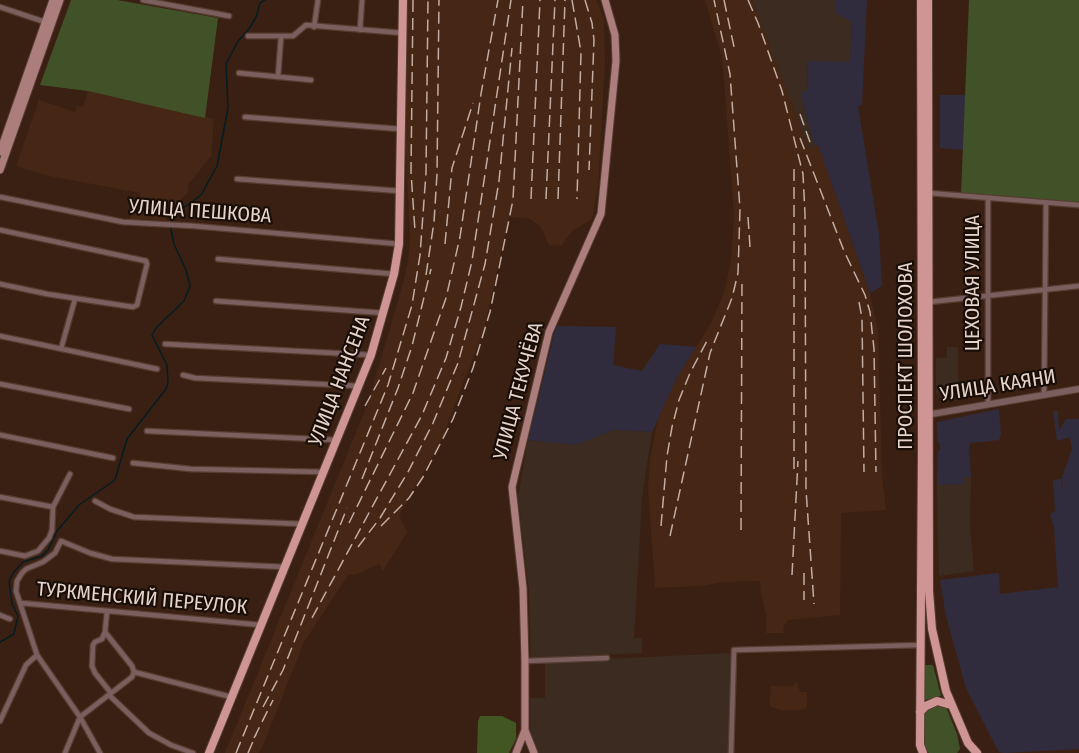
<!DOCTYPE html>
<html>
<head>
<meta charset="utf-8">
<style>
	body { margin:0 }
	canvas { display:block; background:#3a2012 }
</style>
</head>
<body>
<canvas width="1079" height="753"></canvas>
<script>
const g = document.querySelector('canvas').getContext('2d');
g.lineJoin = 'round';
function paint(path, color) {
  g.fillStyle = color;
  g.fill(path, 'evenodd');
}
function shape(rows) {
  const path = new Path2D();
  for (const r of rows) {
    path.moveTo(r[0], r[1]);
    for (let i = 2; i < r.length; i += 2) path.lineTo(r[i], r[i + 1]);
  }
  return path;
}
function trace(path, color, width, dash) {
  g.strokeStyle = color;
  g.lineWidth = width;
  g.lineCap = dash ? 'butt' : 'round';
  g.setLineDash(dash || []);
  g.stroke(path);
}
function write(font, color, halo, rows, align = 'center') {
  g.font = font + ' "Fira Sans Condensed",sans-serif';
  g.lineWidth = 4.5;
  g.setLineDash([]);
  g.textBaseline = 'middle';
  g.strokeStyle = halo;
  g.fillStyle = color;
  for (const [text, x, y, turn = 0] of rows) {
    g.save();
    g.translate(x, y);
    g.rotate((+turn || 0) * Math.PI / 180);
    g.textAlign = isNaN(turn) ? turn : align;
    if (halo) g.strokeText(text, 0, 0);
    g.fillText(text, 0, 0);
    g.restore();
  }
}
paint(shape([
	[752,0,836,0,836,13,852,22,850,62,808,62,807,91,801,92,807,119,815,147,809,150],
	[947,347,958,347,958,393,936,393,936,358,947,358],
	[614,430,652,432,642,497,634,638,642,638,642,653,531,658,529,592,518,498,528,440,575,445],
	[964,477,971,477,970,526,974,571,939,576,937,485,963,484],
	[730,653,728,753,531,753,530,698,545,698,545,662]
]), '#3b2b21');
paint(shape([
	[836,0,867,0,862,105,858,106,879,235,882,286,870,293,818,146,815,147,807,119,801,92,807,90,808,61,850,62,852,22,836,13],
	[940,95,966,95,964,150,940,148],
	[556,326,616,327,613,365,642,371,660,344,697,347,677,378,652,432,614,430,575,445,528,440],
	[999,409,1001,434,999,440,971,443,969,445,971,477,964,477,964,484,937,485,938,451,940,450,940,443,938,443,937,422],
	[1053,411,1058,411,1059,431,1066,419,1079,419,1079,749,1004,753,999,752,996,747,966,688,946,616,940,580,999,573,1000,594,1058,587,1054,527,1050,515,1055,510,1053,480,1061,479,1063,489,1062,477,1072,450,1070,437,1057,441]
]), '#302c3d');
paint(shape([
	[408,0,596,0,604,19,605,63,598,187,592,219,571,232,561,246,549,245,540,226,528,218,509,217,484,329,439,446,399,515,407,532,383,571,379,564,357,574,348,575,304,642,262,748,258,753,225,753,368,403,402,287,408,262,410,239,405,130],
	[705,0,752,0,809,149,818,145,870,293,878,331,882,475,886,510,841,513,840,615,788,620,784,625,783,633,766,633,766,615,761,592,760,581,725,582,700,586,655,588,648,486,650,459,658,419,677,378,711,323,725,290,731,260,734,216,724,79,721,54],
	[88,91,214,119,211,156,188,185,188,192,170,212,166,220,130,219,141,193,49,176,16,166,39,100,75,112,77,106,83,107],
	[794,682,798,683,800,692,807,692,807,708,800,710,780,710,769,706,771,686,794,686]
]), '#462614');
paint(shape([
	[71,0,117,0,218,18,205,118,88,91,40,85],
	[969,0,1079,0,1079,202,961,194],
	[925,665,933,665,941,696,925,700],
	[937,704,946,707,957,734,960,749,957,753,929,753,926,750,924,744,924,714,925,710]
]), '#415228');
paint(shape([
	[480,716,502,716,516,723,516,739,509,753,477,753,478,721]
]), '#415620');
trace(shape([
	[0,642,14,634,18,616,12,604,9,581,14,572,23,562,42,556,48,550,57,531,79,505,115,480,127,439,166,389,168,383,167,365,152,335,156,328,184,301,190,286,186,270,174,244,171,230,172,219,177,210,188,205,201,195,217,166,228,108,226,64,238,41,249,29,256,17,260,3,265,0]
]), '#041c23', 1.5);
const minor = shape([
	[143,0,229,16],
	[0,7,45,22],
	[314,27,318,0],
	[360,30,362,0],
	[248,36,293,36,306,25,403,33],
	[239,73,311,80],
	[278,77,281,37],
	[245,117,400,129],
	[237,179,400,191],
	[929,193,1079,205],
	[0,197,123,222,194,226,399,244],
	[0,230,146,261,147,264,137,305,133,307,47,294,0,284],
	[218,259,394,274],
	[216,301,384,313],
	[929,302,1079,286],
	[0,336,157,369],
	[165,344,371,355],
	[61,349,75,299],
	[183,375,195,378,359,386],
	[0,384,129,409],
	[1044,395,1046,202],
	[988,404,988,198],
	[147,431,336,440],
	[0,435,113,458],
	[133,463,191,469,324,472],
	[0,497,53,507],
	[95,501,110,509,134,517,302,524],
	[0,551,25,556,38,551,49,538,52,530,53,507,70,474],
	[21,603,261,625],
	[0,615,10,619],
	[105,632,102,639,95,642,93,645,92,666,95,673,111,693],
	[525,661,607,658],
	[134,672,231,697],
	[109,695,149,733,171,745,193,753],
	[0,721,26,665,37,655],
	[65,753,80,717,132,677,134,672,132,666,105,632,107,611],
	[100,753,80,717,37,655,16,591,17,581,22,573,26,569,43,562,55,553,61,541,90,553,112,559,285,567],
	[731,753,734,650,921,645]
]);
const tertiary = shape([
	[926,415,1079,389]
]);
const secondary = shape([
	[0,152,53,0],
	[0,170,60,0],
	[525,730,534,753],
	[516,753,525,730,525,661,523,588,512,487,549,332,601,214,616,61,615,35,605,0]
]);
const primary = shape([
	[921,0,922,441,920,745,923,753],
	[928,0,929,591,932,629,946,691,968,743,977,753],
	[920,712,926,706,937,701,951,705],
	[209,753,371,355,394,274,399,244,403,0]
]);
trace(minor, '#563d30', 7);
trace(tertiary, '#563d30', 8);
trace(secondary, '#563d30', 9);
trace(primary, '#563d30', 10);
trace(minor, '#7b5f5e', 4.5);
trace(tertiary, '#7b5f5e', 6);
trace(secondary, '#ab7d7c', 7);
trace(primary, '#cf9594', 8);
trace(shape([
	[413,0,411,172,415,231],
	[572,0,581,52,577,199],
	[585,0,592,23,594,40,589,170],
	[724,0,734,47],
	[748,0,758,23,782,91,803,174,805,214,806,490,814,604],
	[800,114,811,145],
	[800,138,844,251,865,295,870,312,874,349,876,472],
	[531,199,540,0],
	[546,199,555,0],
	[558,199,565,0],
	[748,217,750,247],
	[445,244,452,168,473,103],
	[426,275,434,222,437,174,439,0],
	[859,302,862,318,864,472],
	[365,406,386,368],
	[794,469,794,169],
	[362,479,398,388,412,346,431,269],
	[349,523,413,393,446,298,460,237,481,94,498,0],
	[381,526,409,498,423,477,453,419,473,368,490,312,513,200,523,0],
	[661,526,667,456,672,427,679,400,690,373,708,339],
	[741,530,742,281],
	[670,536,710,353,732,298,738,273,740,209,730,74,714,0],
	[358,547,380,518,408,472,433,423,458,363,485,264,499,181,512,48],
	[804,573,804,600],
	[792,575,798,461],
	[312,618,422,415,446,358,461,307,472,261,511,0],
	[263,707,283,670,347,508],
	[254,738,273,700],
	[236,753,388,385,412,305,420,255,426,173,428,0],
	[248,753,257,732]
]), '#c2aea4', 1.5, [12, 6]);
write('20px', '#e6d4cb', '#190d07', [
	["УЛИЦА ПЕШКОВА",200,212,4],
	["ЦЕХОВАЯ УЛИЦА",973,283,-90],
	["ПРОСПЕКТ ШОЛОХОВА",906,356,-90],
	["УЛИЦА НАНСЕНА",340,381,-69],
	["УЛИЦА КАЯНИ",998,386,-9],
	["УЛИЦА ТЕКУЧЁВА",519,391,-75],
	["ТУРКМЕНСКИЙ ПЕРЕУЛОК",142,599,5]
]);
</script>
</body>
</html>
